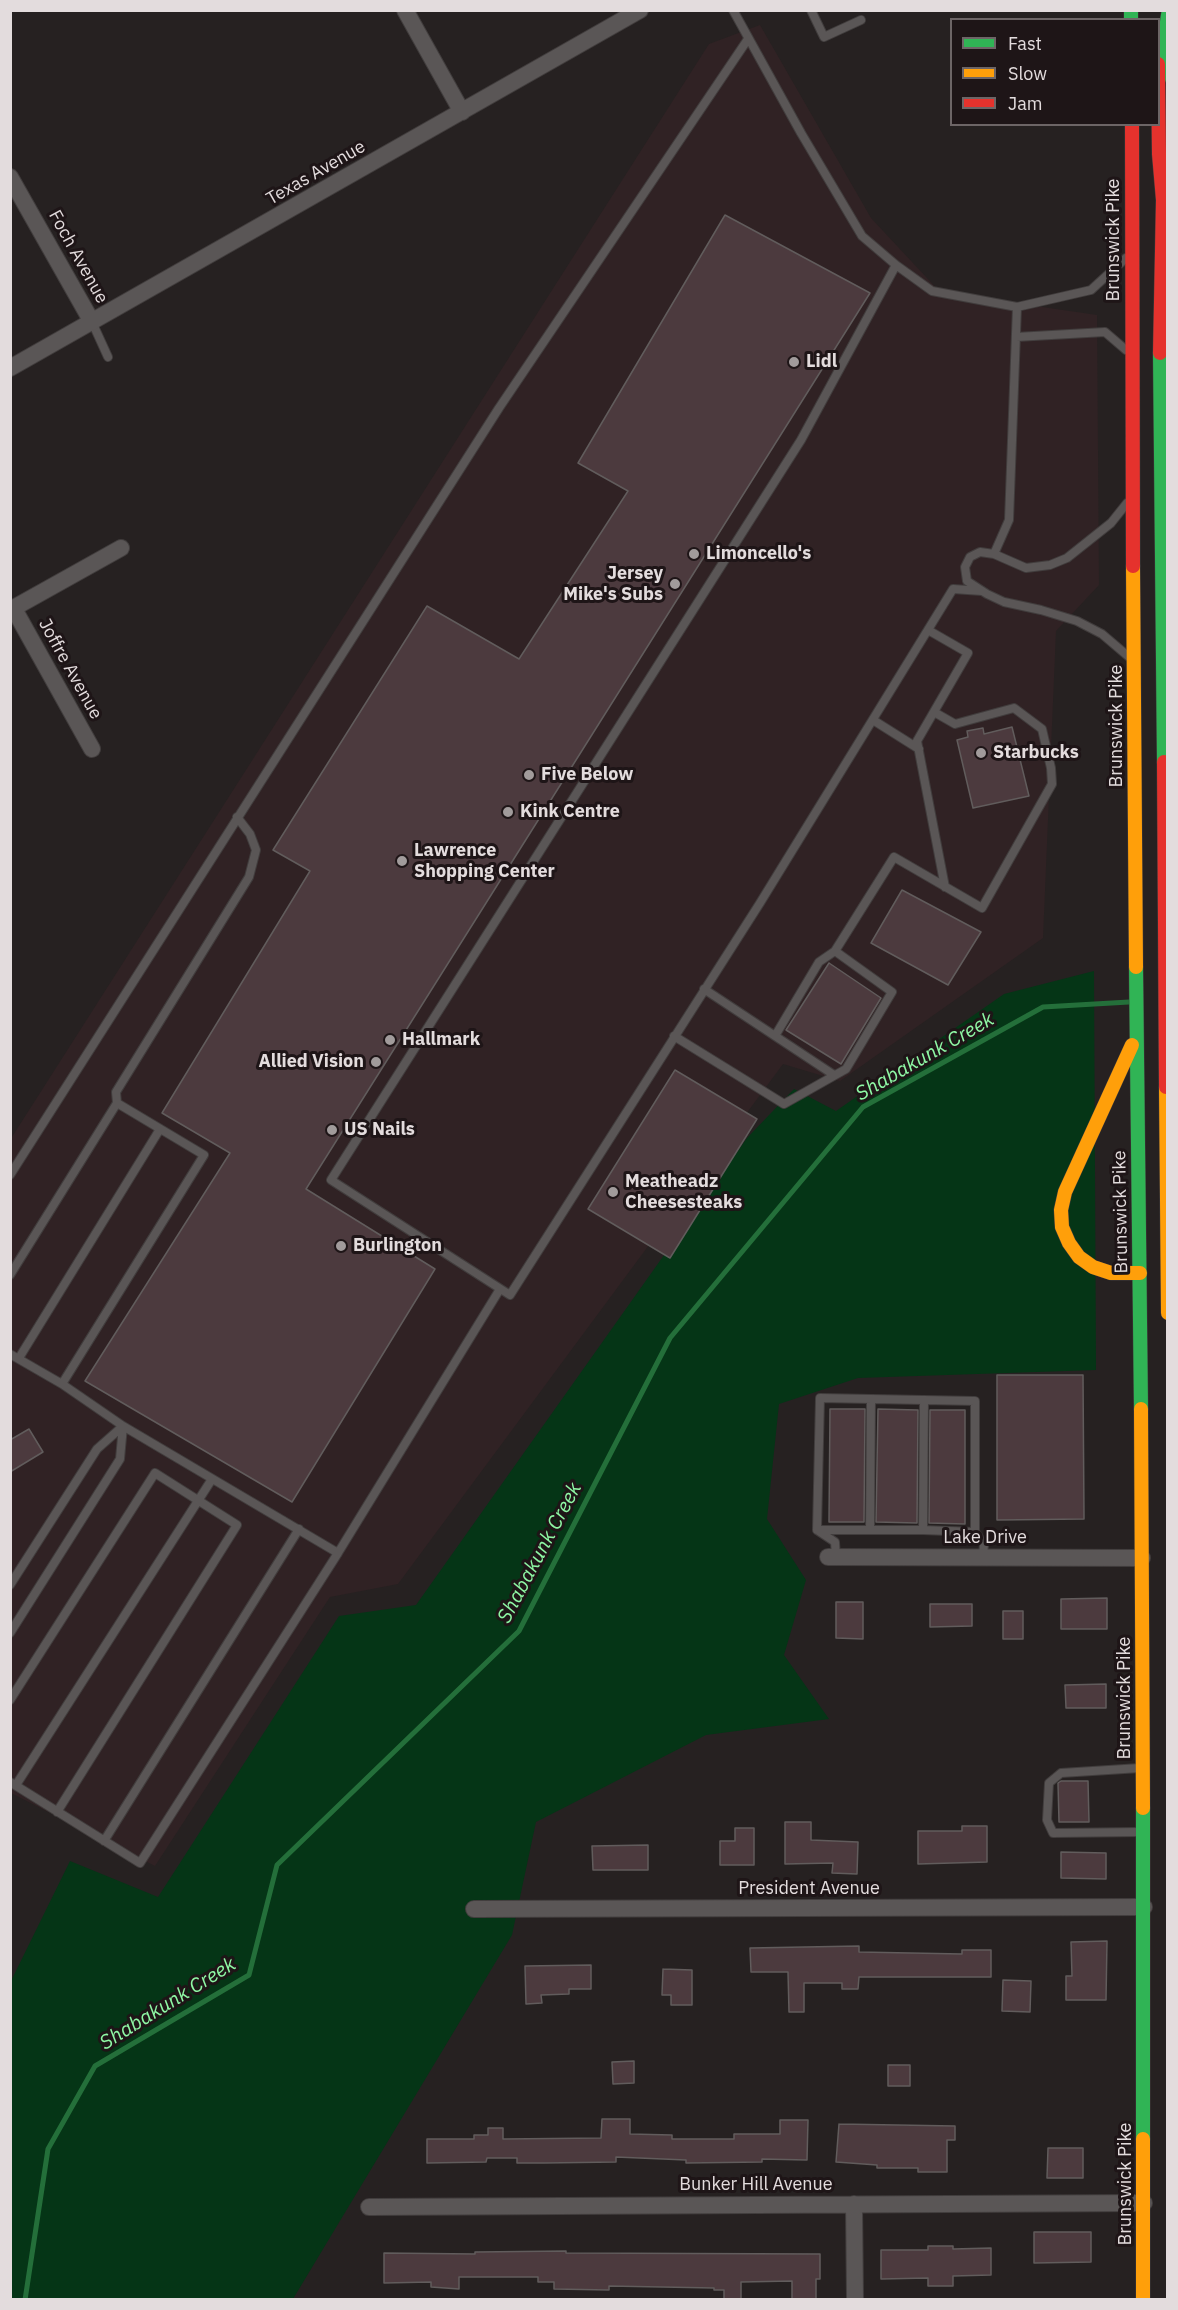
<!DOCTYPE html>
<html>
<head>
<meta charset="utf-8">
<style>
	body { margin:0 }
	#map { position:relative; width:1178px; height:2310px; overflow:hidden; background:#262121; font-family:"IBM Plex Sans",sans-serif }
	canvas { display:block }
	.frame { position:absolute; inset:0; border:12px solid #e3dcdd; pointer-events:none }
	.legend { position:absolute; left:950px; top:18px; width:210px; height:108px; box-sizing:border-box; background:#1e1517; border:2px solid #6d6566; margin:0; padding:8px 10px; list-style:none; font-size:18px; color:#e3dcdd }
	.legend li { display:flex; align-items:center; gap:12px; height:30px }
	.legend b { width:30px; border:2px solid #6d6566 }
</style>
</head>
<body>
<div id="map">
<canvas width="1178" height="2310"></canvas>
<div class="frame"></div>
<ul class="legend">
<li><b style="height:8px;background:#30b455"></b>Fast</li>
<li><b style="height:8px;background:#ff9f0a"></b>Slow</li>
<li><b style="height:8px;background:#e5322d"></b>Jam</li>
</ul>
</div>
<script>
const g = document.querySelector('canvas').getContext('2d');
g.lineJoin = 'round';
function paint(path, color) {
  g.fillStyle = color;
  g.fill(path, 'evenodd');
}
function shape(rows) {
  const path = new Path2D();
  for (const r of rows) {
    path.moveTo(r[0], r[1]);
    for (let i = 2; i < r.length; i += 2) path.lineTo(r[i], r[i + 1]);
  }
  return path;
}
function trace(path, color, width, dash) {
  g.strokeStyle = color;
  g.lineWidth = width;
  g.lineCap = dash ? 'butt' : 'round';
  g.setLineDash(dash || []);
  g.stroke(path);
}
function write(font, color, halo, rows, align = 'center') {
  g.font = font + ' "IBM Plex Sans",sans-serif';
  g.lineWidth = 6;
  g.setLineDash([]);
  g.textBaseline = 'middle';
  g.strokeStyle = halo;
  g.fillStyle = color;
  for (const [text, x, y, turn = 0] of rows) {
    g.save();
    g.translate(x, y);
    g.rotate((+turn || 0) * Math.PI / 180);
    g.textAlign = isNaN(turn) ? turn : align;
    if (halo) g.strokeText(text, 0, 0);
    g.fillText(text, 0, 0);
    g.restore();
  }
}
paint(shape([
	[760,25,871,218,940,292,1097,315,1099,585,1056,631,1043,938,840,1081,783,1064,398,1584,330,1597,155,1866,11,1793,10,1140,709,44]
]), '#302224');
paint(shape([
	[1094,971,1096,1370,858,1378,779,1404,767,1519,806,1580,784,1655,829,1719,706,1735,536,1822,512,1935,293,2299,11,2299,10,1983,70,1861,158,1897,339,1616,416,1605,747,1138,794,1089,836,1111,1004,994]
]), '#053516');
trace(shape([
	[25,2300,48,2149,95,2066,249,1975,277,1865,519,1631,670,1338,863,1107,1043,1007,1129,1002]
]), '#246f3a', 5);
const building = shape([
	[725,215,870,293,306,1189,435,1269,292,1502,85,1381,230,1153,162,1113,310,871,273,850,427,606,519,659,628,491,578,463,725,215],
	[1012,727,1029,796,973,808,957,740,968,737,967,731,983,728,984,734,1012,727],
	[902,890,981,932,948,985,871,943,902,890],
	[829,963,881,998,841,1064,786,1030,829,963],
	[675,1070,757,1119,670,1258,588,1209,675,1070],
	[997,1375,1083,1375,1084,1519,997,1520,997,1375],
	[830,1409,865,1409,864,1522,829,1522,830,1409],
	[878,1409,918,1410,917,1523,876,1522,878,1409],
	[930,1410,965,1410,965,1524,929,1523,930,1410],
	[29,1429,43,1452,10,1472,10,1440,29,1429],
	[1107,1598,1107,1629,1061,1629,1061,1599,1107,1598],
	[836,1602,863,1602,863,1639,836,1638,836,1602],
	[930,1604,972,1604,972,1626,930,1627,930,1604],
	[1003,1611,1023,1611,1023,1639,1003,1639,1003,1611],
	[1106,1684,1106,1708,1066,1708,1065,1685,1106,1684],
	[1061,1781,1088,1781,1089,1822,1059,1822,1058,1783,1061,1781],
	[785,1822,811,1822,811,1840,858,1842,857,1874,832,1873,833,1863,785,1864,785,1822],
	[962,1826,987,1826,987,1862,918,1864,918,1831,962,1831,962,1826],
	[735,1828,754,1828,754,1865,720,1865,720,1841,735,1841,735,1828],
	[648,1845,648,1870,593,1870,592,1846,648,1845],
	[1061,1852,1106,1853,1106,1879,1061,1878,1061,1852],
	[1107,1941,1106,2000,1066,2000,1066,1976,1072,1976,1071,1942,1107,1941],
	[859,1946,859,1952,962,1954,962,1950,991,1950,991,1977,859,1977,858,1989,842,1989,842,1983,804,1983,804,2012,789,2012,788,1972,751,1972,750,1948,859,1946],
	[591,1965,591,1989,569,1989,569,1994,541,1995,542,2003,526,2004,525,1966,591,1965],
	[663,1969,692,1970,692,2005,671,2005,671,1995,662,1995,663,1969],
	[1003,1980,1031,1981,1030,2012,1002,2011,1003,1980],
	[634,2061,634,2083,613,2084,612,2062,634,2061],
	[888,2065,910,2065,910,2086,888,2086,888,2065],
	[602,2119,630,2119,630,2134,672,2135,672,2139,734,2139,734,2134,780,2134,780,2120,808,2120,807,2160,762,2159,762,2162,686,2163,686,2160,616,2157,616,2162,544,2163,517,2163,517,2158,487,2158,486,2162,427,2163,427,2139,474,2139,474,2135,488,2135,488,2128,503,2128,503,2139,601,2138,602,2119],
	[839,2124,955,2126,955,2140,947,2140,947,2172,918,2172,918,2168,877,2168,877,2165,836,2162,839,2124],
	[1048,2148,1083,2148,1083,2178,1047,2178,1048,2148],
	[1034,2232,1091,2232,1091,2262,1034,2263,1034,2232],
	[928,2246,953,2246,953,2249,991,2248,991,2275,953,2276,953,2286,928,2286,928,2278,881,2279,881,2250,928,2250,928,2246],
	[566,2251,566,2253,820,2254,820,2279,816,2279,816,2300,792,2300,792,2281,741,2282,741,2300,724,2300,724,2290,714,2290,714,2288,609,2286,609,2290,554,2289,554,2282,538,2282,538,2277,459,2277,459,2289,431,2287,431,2282,384,2283,384,2253,475,2254,475,2252,566,2251]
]);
paint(building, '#4c3a3e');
trace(building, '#615c5c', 1.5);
const lane = shape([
	[733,10,801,133,862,236,896,265],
	[811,10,824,37,861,20],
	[1017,307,1091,290,1126,258],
	[92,322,108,357],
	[1016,337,1105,332,1126,350],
	[1127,503,1111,523,1067,558,1050,565,1026,568,994,554,980,552,970,557,965,567,967,581,987,594,1004,602,1041,610,1077,621,1102,634,1129,657],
	[982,591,953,589,760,903,510,1295,331,1180,801,440,896,265,932,291,1017,307,1009,520,994,554],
	[928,630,968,653,917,741,945,887],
	[873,720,919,749],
	[704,989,834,1075],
	[674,1036,784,1104,846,1069,892,992,835,951,894,857,982,908,1052,784,1051,768,1042,729,1014,708,955,724,934,712],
	[775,1036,819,962,835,951],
	[10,1175,499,408,748,39],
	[10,1275,117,1103,116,1092,249,877,256,850,250,834,237,817],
	[10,1354,62,1384,123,1426,338,1553,500,1289],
	[19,1358,160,1129],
	[62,1384,204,1155,117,1103],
	[871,1400,870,1530,923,1530,924,1400],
	[817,1530,870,1530],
	[923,1530,975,1532],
	[836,1557,835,1542,817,1530,820,1398,975,1401,975,1532,984,1544,983,1557],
	[10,1585,97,1449,123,1426],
	[10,1633,120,1459,123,1426],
	[10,1700,155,1473,237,1525,57,1812],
	[1140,1768,1061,1773,1049,1783,1047,1820,1053,1833,1140,1832],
	[10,1782,140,1863,338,1553],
	[16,1785,212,1479],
	[104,1841,299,1529]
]);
const street = shape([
	[405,10,462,112],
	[10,177,92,322],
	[10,368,640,10],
	[14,609,92,749],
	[10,610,121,548],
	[828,1557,1142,1558],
	[474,1909,1144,1907],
	[854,2204,855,2300],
	[369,2207,1144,2203]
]);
const fast = shape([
	[1131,10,1131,20],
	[1159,79,1168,15],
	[1160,353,1164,762],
	[1136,967,1141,1409],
	[1143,1808,1143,2139]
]);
const slow = shape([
	[1133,566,1136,967],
	[1132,1045,1065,1192,1061,1210,1062,1227,1069,1243,1079,1257,1093,1267,1111,1273,1140,1273],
	[1166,1087,1168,1313],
	[1141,1409,1143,1808],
	[1143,2300,1143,2139]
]);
const jam = shape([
	[1158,64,1159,154,1163,200,1160,353],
	[1132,124,1133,566],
	[1164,762,1166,1087]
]);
trace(lane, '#413d3d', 10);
trace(street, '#413d3d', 18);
trace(fast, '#413d3d', 15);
trace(slow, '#413d3d', 15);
trace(jam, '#413d3d', 15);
trace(lane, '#5a5656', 8);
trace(street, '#5a5656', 16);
trace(fast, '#30b455', 14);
trace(slow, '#ff9f0a', 14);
trace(jam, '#e5322d', 14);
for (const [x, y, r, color] of [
	[794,362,6,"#a19b9b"],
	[694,554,6,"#a19b9b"],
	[675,584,6,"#a19b9b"],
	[981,753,6,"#a19b9b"],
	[529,775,6,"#a19b9b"],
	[508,812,6,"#a19b9b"],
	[402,861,6,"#a19b9b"],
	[390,1040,6,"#a19b9b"],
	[376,1062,6,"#a19b9b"],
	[332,1130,6,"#a19b9b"],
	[613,1192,6,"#a19b9b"],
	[341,1246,6,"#a19b9b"]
]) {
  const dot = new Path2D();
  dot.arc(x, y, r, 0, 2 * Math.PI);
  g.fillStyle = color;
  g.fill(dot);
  trace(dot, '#1e1517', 2);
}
write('18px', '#e3dcdd', '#1e1517', [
	["Texas Avenue",316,173,-30],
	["Brunswick Pike",1114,240,-90],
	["Foch Avenue",78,257,61],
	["Joffre Avenue",70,669,61],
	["Brunswick Pike",1117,726,-90],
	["Brunswick Pike",1121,1212,-91],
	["Lake Drive",985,1538],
	["Brunswick Pike",1125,1698,-90],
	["President Avenue",809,1889],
	["Brunswick Pike",1126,2184,-90],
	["Bunker Hill Avenue",756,2185]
]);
write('bold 18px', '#e3dcdd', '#1e1517', [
	["Lidl",806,362],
	["Limoncello's",706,554],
	["Jersey",663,574,"right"],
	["Mike's Subs",663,595,"right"],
	["Starbucks",993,753],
	["Five Below",541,775],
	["Kink Centre",520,812],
	["Lawrence",414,851],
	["Shopping Center",414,872],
	["Hallmark",402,1040],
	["Allied Vision",364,1062,"right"],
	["US Nails",344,1130],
	["Meatheadz",625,1182],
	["Cheesesteaks",625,1203],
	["Burlington",353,1246]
], 'left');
write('italic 20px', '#8ff8a5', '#1e1517', [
	["Shabakunk Creek",925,1057,-30],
	["Shabakunk Creek",540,1553,-62],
	["Shabakunk Creek",168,2004,-32]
]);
</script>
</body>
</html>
